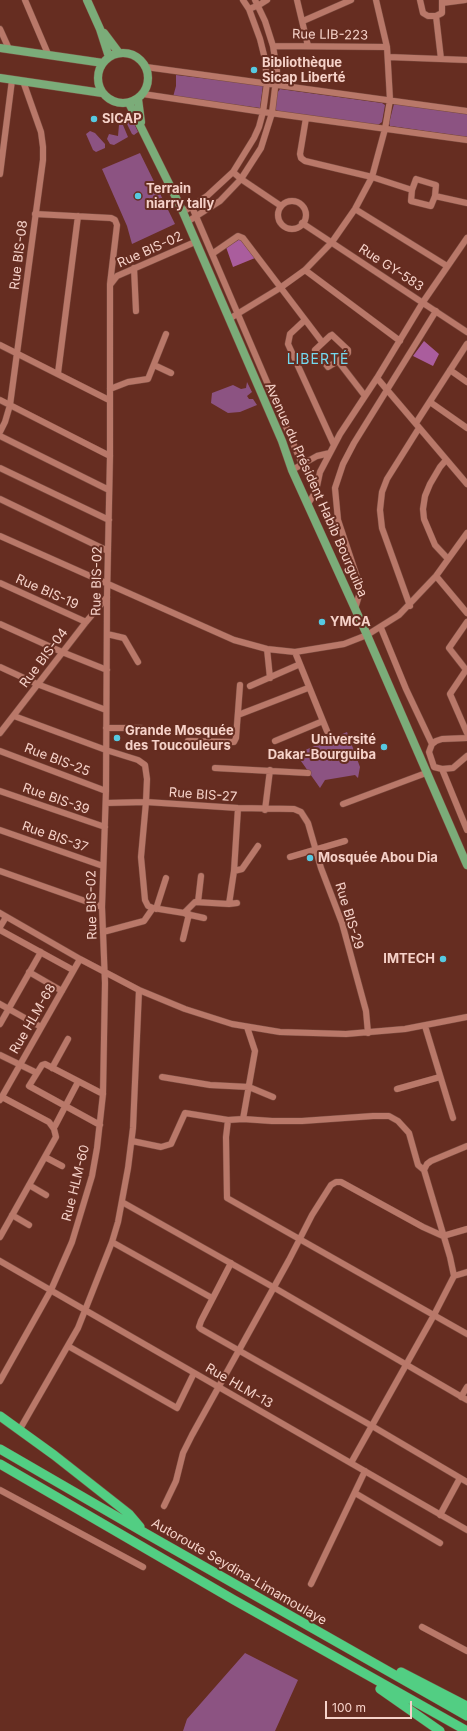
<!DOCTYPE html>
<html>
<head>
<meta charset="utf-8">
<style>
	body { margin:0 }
	#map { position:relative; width:467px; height:1731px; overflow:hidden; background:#662d21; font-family:Inter,sans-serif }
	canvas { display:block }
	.scale { position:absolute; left:325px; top:1701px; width:87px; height:18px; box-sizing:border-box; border:2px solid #f6d2c9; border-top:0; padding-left:5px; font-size:12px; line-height:14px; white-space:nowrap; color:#f6d2c9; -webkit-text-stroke:3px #662d21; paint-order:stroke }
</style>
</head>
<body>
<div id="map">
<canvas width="467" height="1731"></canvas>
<div class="scale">100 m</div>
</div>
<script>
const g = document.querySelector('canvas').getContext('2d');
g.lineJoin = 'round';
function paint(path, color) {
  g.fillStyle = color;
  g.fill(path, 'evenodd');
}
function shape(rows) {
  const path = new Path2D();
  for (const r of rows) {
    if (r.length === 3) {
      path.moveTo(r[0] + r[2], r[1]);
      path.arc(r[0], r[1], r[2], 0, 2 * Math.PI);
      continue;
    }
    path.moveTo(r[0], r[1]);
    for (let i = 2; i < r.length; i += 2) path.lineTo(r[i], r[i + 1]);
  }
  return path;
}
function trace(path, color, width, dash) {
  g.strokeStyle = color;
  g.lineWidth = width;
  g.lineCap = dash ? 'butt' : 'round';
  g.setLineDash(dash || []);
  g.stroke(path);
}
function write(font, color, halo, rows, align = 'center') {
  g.font = font + ' Inter,sans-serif';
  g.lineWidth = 4;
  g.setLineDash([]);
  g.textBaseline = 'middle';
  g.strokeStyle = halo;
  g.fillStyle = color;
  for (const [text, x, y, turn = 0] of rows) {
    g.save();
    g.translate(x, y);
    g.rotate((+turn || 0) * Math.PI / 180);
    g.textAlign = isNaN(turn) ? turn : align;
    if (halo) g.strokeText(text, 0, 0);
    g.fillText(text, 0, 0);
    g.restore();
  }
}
paint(shape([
	[176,75,263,85,260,108,173,97,176,86],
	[280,89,382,103,385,105,382,122,378,125,279,112,275,109,277,93],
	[394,104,467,114,467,137,390,126,389,123],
	[106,111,116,114,128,115,131,117,138,132,134,135,132,134,127,124,108,119,105,117],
	[119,125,123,125,128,137,114,145,110,144,107,139,109,134,118,136],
	[90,131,95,133,105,144,105,148,96,152,93,150,86,134],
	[140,153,175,224,132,244,127,226,102,169],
	[247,382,252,392,247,396,249,399,253,399,257,405,240,412,228,413,211,403,212,393,233,385,241,389,246,388],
	[347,732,360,767,358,778,355,775,325,780,320,788,296,754],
	[245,1653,298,1680,275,1731,183,1731,187,1719]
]), '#8c5382');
paint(shape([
	[240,239,255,258,233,267,226,247],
	[424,341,439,354,433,366,413,356]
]), '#aa5d9d');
const minor = shape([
	[25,0,48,54],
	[297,0,308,46],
	[420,0,423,13,428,16,436,16,442,13,442,0],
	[442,3,465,0],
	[249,9,259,5,267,0],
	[436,16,441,59],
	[303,21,351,0],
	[0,29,9,49],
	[273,46,387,47],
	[388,57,467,60],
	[146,67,467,111],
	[143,94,263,112,467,140],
	[306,118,300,154,301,158,305,161,372,177,412,190],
	[233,172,241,179,281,206],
	[0,174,12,80],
	[416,179,436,185,435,196,431,206,411,201,412,190,416,179],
	[435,196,467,203],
	[292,215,14],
	[192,207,302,464],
	[355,209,447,266],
	[183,212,207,196,233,172,254,138,259,127,263,112,267,83,265,59,260,39,249,9,243,0],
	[35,214,111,218,115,220,117,225,110,284],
	[187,222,220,201,241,179,261,148,272,113,277,71,273,46,265,21,255,0],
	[302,223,467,332],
	[212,254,238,236,243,238,322,342],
	[134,268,136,311],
	[305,270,400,341],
	[229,319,280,288,305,270,332,242,355,209,372,177,385,129,390,100,387,47,376,0],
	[305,320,290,334,288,344,334,445],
	[332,335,348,350,348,353,338,361,328,367,315,350,330,336,332,335],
	[0,345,109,400],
	[338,361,365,396],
	[154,365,171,373],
	[450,370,467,382],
	[58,373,78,216],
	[377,378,467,484],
	[110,389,128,382,148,379,166,334],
	[0,400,110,456],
	[430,402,467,428],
	[416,423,467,344],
	[0,432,5,422,10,405,43,160,43,147,41,132,23,81],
	[0,436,109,490],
	[446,460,440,467,430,484,425,496,423,509,424,519,435,545,448,559],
	[0,468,109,520],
	[292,470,317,456,330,453],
	[0,499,108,551],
	[308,504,316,491,320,472,340,434,377,378,423,302,467,238],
	[0,536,234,640,267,649,295,652,344,644,367,635,399,615,436,576,467,533],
	[436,576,467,613],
	[0,583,86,622],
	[410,606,382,528,380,510,382,492,387,479,419,428],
	[355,609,360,592,360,586,338,520,335,488,343,464,354,443,436,311],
	[467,622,449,648,467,671],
	[0,624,62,652,107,670],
	[381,628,406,689,432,744],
	[107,634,124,638,138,662],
	[267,649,270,678],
	[295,652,327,731],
	[0,667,37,684,106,710],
	[466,670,450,694,467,733],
	[250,686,298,665],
	[238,715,308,688],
	[14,716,106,750,138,760,145,765,147,779,146,802,141,857,145,900,148,906,153,908],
	[106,728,141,728],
	[0,733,86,622,107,597],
	[467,738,442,739,436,741,432,744,429,752,434,767,442,769,453,768,467,756],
	[188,741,234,742,236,738,240,685],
	[275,741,323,721],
	[0,751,106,791],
	[215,768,308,773],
	[442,769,467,830],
	[0,791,105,827],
	[106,803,146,802,238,808,294,809,301,812,308,823,321,868,342,923,366,1011,368,1033],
	[343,804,426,773],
	[265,810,270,770],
	[0,830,103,866],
	[290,857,345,841],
	[0,871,102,907],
	[234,871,242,869,258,846],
	[198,902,201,876],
	[229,904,237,903],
	[156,909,166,878],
	[0,913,80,959,139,990,185,1009,232,1024,280,1032,346,1034,405,1029,467,1017],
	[186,914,204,918],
	[0,927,6,917],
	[0,930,73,970],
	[103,932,144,921,153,908,184,913,195,902,229,904,234,871,238,808],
	[183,939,189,914],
	[29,972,62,991],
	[0,1004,41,1027],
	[0,1024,41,952],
	[425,1026,453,1118],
	[247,1027,255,1051,243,1119,228,1120,226,1137,227,1198,467,1334],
	[0,1055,37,1073],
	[52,1068,68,1039],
	[162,1077,210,1085,249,1087,273,1097],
	[397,1089,440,1077],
	[0,1100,80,959],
	[243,1119,272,1121,302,1121,373,1116,389,1116,398,1121,409,1133,418,1165,424,1170,450,1257,454,1276,434,1315,351,1463],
	[100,1125,29,1086,42,1065,45,1064,103,1094],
	[55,1126,78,1082],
	[132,1141,161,1147,171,1144,185,1113,228,1120],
	[45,1157,62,1166],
	[424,1170,427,1164,431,1161,467,1146],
	[29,1185,46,1195],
	[122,1202,273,1287,467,1400],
	[12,1215,29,1225],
	[0,1237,56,1137,54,1129,49,1122,2,1097],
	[112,1242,212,1298],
	[0,1261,467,1530],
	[231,1263,201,1321,199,1327,201,1329,372,1426,467,1482],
	[454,1276,467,1272],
	[68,1346,177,1408,194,1373],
	[0,1381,51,1290,72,1242,92,1176,97,1148,103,1094,105,983,102,907,106,791,107,597,110,456,110,285,117,276,195,242],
	[461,1397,467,1387],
	[20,1429,78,1328,112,1242,118,1222,128,1168,133,1128,139,990],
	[0,1490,143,1567],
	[355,1493,440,1543],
	[164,1506,176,1481,183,1453,192,1435,289,1260,312,1215,331,1185,336,1182,341,1182,423,1227,443,1236,467,1229],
	[440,1515,460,1478],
	[311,1584,365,1471],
	[422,1627,467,1651]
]);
const major = shape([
	[87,0,100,29,109,57],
	[104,33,119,53],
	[0,48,103,63],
	[123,78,25],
	[0,78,102,93],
	[138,99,141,122],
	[129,103,183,212,282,441,292,470,367,635,467,865]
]);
const highway = shape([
	[0,1416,54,1455,129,1514,140,1527],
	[0,1449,145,1533,467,1716],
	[0,1464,234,1600,467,1731],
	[401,1672,467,1706],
	[380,1689,440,1731]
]);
trace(minor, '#7c4c40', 7);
trace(major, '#7c4c40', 9);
trace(highway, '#7c4c40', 10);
trace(minor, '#b97869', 6);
trace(major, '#7bac79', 8);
trace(highway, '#52ce83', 9);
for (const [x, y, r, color] of [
	[254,70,4,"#56c9e1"],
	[94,119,4,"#56c9e1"],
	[138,196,4,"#56c9e1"],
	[322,622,4,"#56c9e1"],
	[117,738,4,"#56c9e1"],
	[384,747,4,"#56c9e1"],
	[310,858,4,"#56c9e1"],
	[443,959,4,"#56c9e1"]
]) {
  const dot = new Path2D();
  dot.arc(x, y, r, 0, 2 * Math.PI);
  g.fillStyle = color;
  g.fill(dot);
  trace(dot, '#662d21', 1.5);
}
write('13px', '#f6d2c9', '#662d21', [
	["Rue LIB-223",330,35,1],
	["Rue BIS-02",150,250,-24],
	["Rue BIS-08",19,255,-83],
	["Rue GY-583",391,268,33],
	["Avenue du Président Habib Bourguiba",316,490,66],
	["Rue BIS-02",97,581,-89],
	["Rue BIS-19",47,592,24],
	["Rue BIS-04",44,658,-53],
	["Rue BIS-25",57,760,21],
	["Rue BIS-27",203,795,4],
	["Rue BIS-39",56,799,19],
	["Rue BIS-37",55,837,19],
	["Rue BIS-02",92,905,-91],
	["Rue BIS-29",349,916,73],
	["Rue HLM-68",33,1019,-60],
	["Rue HLM-60",76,1183,-76],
	["Rue HLM-13",239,1386,30],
	["Autoroute Seydina-Limamoulaye",239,1572,30]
]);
write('bold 13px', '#f6d2c9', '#662d21', [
	["Bibliothèque",262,63],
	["Sicap Liberté",262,78],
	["SICAP",102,119],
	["Terrain",146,189],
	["niarry tally",146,204],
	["YMCA",330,622],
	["Grande Mosquée",125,731],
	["des Toucouleurs",125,746],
	["Université",376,740,"right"],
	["Dakar-Bourguiba",376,755,"right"],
	["Mosquée Abou Dia",318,858],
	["IMTECH",435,959,"right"]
], 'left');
g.letterSpacing = '1px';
write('14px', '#73d9ef', '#662d21', [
	["LIBERTÉ",318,360]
]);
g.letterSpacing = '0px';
</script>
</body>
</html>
